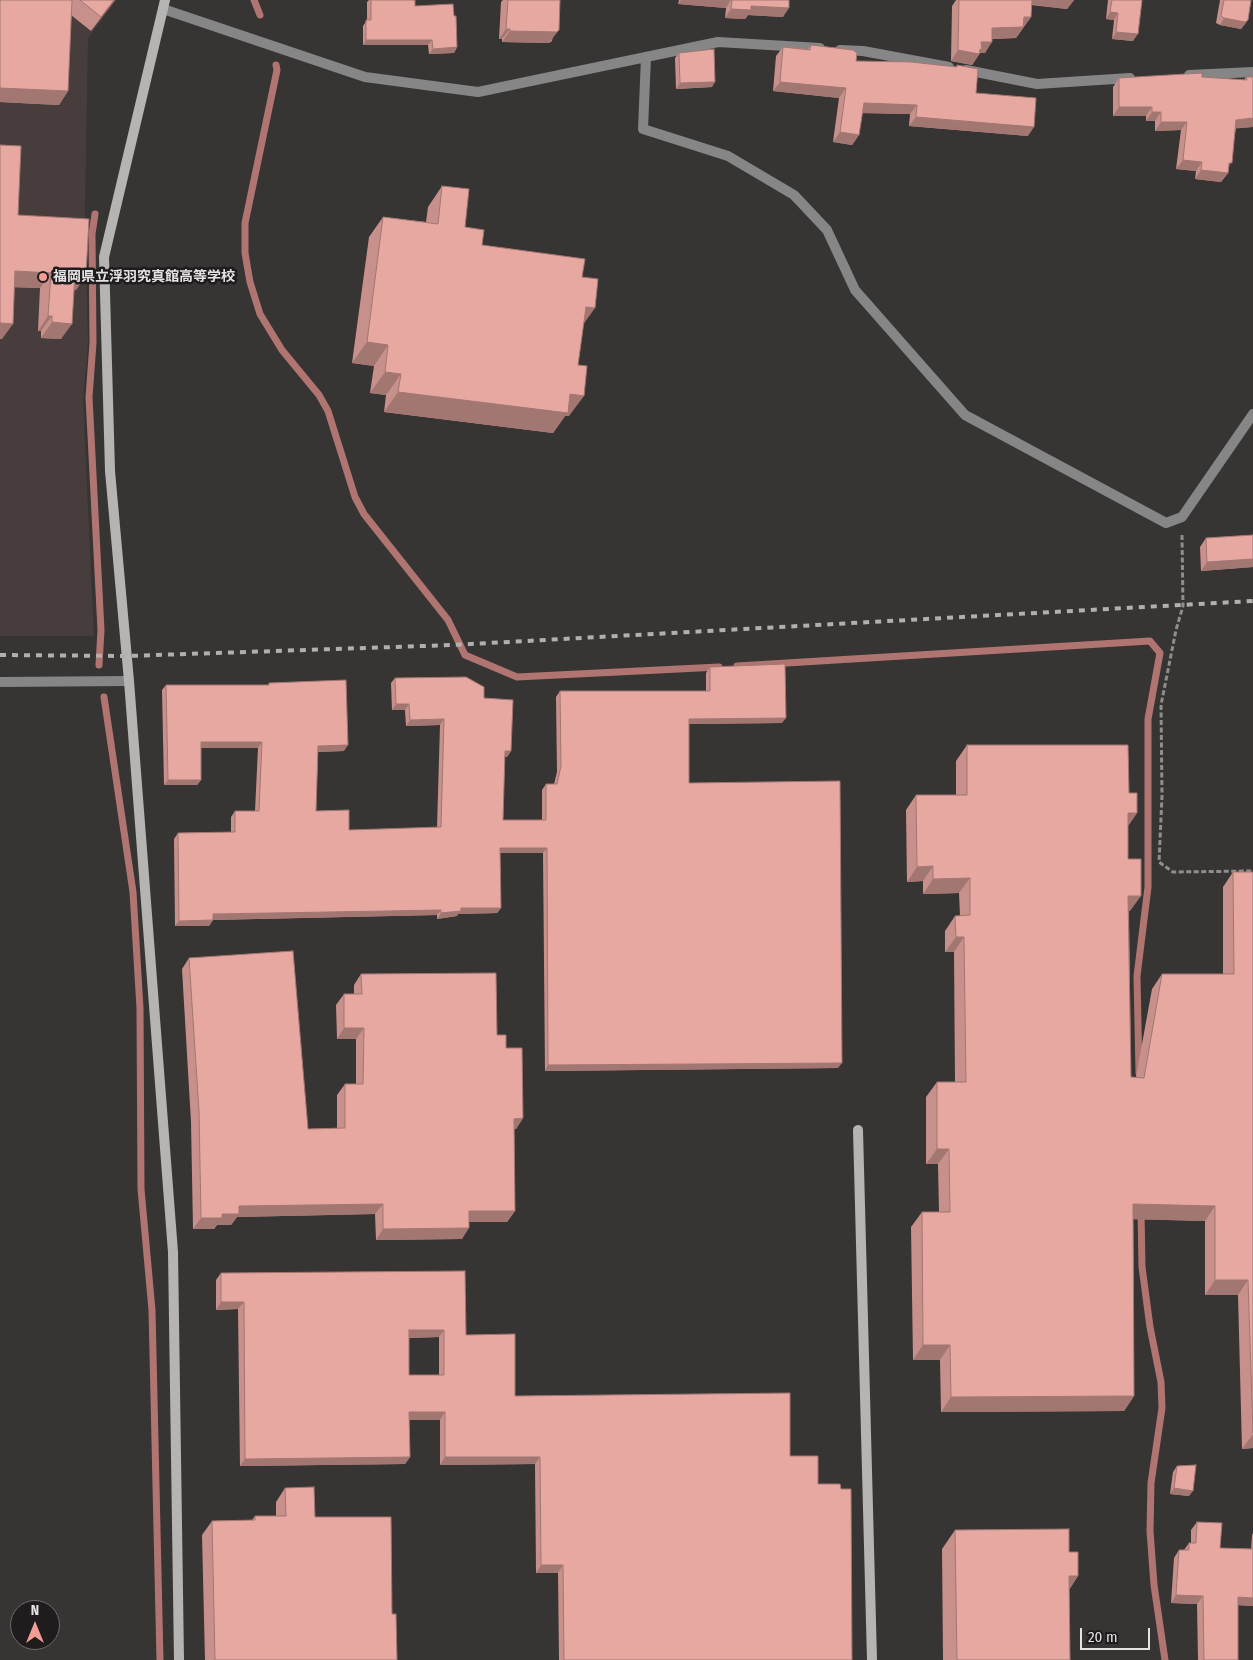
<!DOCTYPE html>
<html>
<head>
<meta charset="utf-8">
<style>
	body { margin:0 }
	#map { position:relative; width:1253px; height:1660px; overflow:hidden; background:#373434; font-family:"Fira Sans Condensed",sans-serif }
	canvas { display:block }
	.north { position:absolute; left:10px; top:1600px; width:50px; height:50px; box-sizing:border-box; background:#1e1c1c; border:1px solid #6d6b6b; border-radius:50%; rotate:0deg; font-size:14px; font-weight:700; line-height:20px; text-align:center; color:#e4e2e2 }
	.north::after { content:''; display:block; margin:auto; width:18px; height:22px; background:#f59c95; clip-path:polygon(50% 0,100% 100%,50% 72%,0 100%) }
	.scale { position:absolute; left:1080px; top:1628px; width:70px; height:22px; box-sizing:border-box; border:2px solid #e4e2e2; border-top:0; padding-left:6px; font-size:15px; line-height:18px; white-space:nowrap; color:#e4e2e2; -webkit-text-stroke:4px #1e1c1c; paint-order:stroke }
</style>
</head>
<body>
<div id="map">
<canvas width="1253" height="1660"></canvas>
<div class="north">N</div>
<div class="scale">20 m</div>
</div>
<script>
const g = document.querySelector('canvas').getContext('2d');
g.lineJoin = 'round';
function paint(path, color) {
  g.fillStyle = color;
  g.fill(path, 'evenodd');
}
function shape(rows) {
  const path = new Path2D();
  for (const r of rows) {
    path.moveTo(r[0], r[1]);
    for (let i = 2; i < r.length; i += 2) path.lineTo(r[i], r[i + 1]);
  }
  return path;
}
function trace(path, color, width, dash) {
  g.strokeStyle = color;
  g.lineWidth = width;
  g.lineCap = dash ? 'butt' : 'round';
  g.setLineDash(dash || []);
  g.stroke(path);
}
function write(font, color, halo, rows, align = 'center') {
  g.font = font + ' "Fira Sans Condensed","Noto Sans JP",sans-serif';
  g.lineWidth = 5;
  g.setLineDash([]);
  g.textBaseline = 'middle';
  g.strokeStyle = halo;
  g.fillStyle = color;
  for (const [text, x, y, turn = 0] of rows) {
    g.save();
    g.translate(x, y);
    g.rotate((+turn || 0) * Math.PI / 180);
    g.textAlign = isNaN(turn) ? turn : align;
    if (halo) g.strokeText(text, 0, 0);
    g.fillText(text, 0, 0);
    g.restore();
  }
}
paint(shape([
	[0,0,117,0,88,38,85,209,88,344,83,400,94,636,0,636]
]), '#473d3c');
trace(shape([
	[254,0,260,15],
	[276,65,277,70,245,223,245,253,250,282,260,314,282,350,319,395,328,411,355,497,364,514,448,620,465,655,517,677,719,667],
	[95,214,92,234,93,343,89,397,101,630,99,665],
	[737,666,1150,641,1160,653,1148,719,1148,887,1137,976,1139,1073],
	[104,697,133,892,140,1008,141,1189,152,1310,160,1660],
	[1141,1211,1142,1267,1150,1327,1161,1382,1162,1408,1151,1483,1150,1531,1154,1585,1165,1660]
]), '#b17571', 7);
trace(shape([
	[1182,535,1183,606,1176,630,1161,705,1162,796,1159,862,1173,872,1253,871]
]), '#908d8d', 3, [5, 2.5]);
trace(shape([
	[163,9,365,77,478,92,718,42,820,48],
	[840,50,863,51,949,67],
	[646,57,643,129,728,156,794,195,827,230,855,290,965,415,1166,523,1182,517,1253,414],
	[966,70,1037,84,1130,78],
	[1189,75,1253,72],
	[0,682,129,681]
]), '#878686', 10);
trace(shape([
	[165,0,104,257,110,471,129,681,173,1252,179,1660],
	[858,1130,872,1660]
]), '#b6b3b3', 10);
trace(shape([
	[0,655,127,656,453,645,1253,601]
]), '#b2afaf', 4, [6, 6]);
paint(shape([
	[0,0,115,0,91,31,71,15,68,91,59,105,0,102],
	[369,0,415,0,415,6,454,16,457,47,454,53,429,54,428,45,363,45,363,26,367,20,367,2],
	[503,0,560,0,552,41,549,43,502,42,502,39,499,39,501,2],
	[679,0,789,0,783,17,748,15,745,19,725,18,726,8,678,4],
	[956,0,1074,0,1067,9,1031,5,1031,17,1016,38,992,39,985,53,980,53,972,65,951,61,952,6],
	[1108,0,1142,0,1133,41,1112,39,1114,20,1106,19],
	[1220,0,1251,0,1248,20,1241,29,1220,25,1216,23],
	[811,45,856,61,956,67,957,65,976,93,1028,136,909,126,910,114,862,113,859,135,852,145,833,142,839,98,773,91,776,56,783,47,808,49],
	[679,53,712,87,676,89,675,58],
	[1202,77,1244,80,1246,77,1253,77,1253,127,1236,128,1228,173,1221,182,1195,179,1196,171,1176,169,1181,130,1155,131,1155,121,1146,121,1146,116,1113,116,1113,87,1119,78],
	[0,145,18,215,86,275,76,290,74,290,61,339,41,338,41,331,38,331,40,288,14,287,2,339,0,339],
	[442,186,465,227,482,245,582,277,583,324,569,416,565,416,553,433,384,412,386,395,370,393,374,366,352,363,369,237,383,217,426,222,428,207],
	[1253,535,1253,567,1201,571,1200,547,1206,538],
	[710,667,782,723,689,724,689,783,838,1068,545,1071,543,853,500,853,501,908,497,913,458,914,457,916,437,919,437,915,213,920,209,926,175,926,174,839,178,833,231,832,231,817,235,811,255,811,258,748,201,748,201,780,197,785,164,785,162,690,166,685,268,685,269,683,344,751,318,752,316,811,349,830,437,828,440,725,406,726,405,710,392,710,391,683,395,678,484,698,511,751,507,757,504,757,503,820,542,820,542,790,546,784,554,784,557,772,556,697,560,691,706,691,706,673],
	[967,745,1129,793,1137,813,1128,826,1128,859,1130,911,1129,911,1131,1077,1136,1077,1152,989,1162,974,1223,974,1223,887,1233,872,1253,872,1253,1448,1242,1449,1238,1295,1205,1295,1205,1221,1133,1219,1134,1396,1124,1411,941,1412,940,1360,913,1360,911,1227,922,1212,939,1212,938,1164,926,1164,926,1097,937,1082,955,1082,954,952,945,952,945,931,955,916,960,916,959,893,923,894,923,881,907,882,906,810,916,795,956,795,956,761],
	[189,958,308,1129,337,1128,337,1095,345,1084,356,1084,356,1039,337,1039,336,1005,344,994,354,994,354,985,361,974,497,1035,506,1048,523,1118,516,1129,514,1129,515,1211,507,1222,469,1222,462,1239,376,1240,375,1214,237,1217,231,1225,217,1225,214,1229,193,1229,191,1122,182,969],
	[221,1273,466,1335,515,1396,790,1456,818,1484,852,1660,559,1660,558,1573,536,1573,535,1464,440,1465,440,1420,409,1420,410,1457,405,1464,240,1466,238,1309,216,1310,216,1280],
	[439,1337,439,1375,409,1375,409,1338],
	[1177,1466,1189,1496,1170,1494,1173,1472],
	[285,1488,315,1517,392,1614,397,1660,205,1660,202,1535,212,1521,252,1520,255,1516,276,1516,276,1502],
	[1197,1522,1220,1548,1251,1549,1252,1535,1253,1533,1253,1606,1238,1605,1238,1660,1198,1660,1197,1604,1171,1603,1174,1558,1179,1550,1184,1550,1189,1543,1191,1543,1191,1530],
	[955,1530,1069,1552,1078,1576,1069,1590,1070,1660,943,1660,942,1549]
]), '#c8908b');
paint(shape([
	[114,0,115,0,91,31,101,17],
	[681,0,731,0,726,8,678,4],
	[1022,0,1074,0,1067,9,1019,3],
	[751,6,789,8,783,17,748,15,745,19,725,18,731,9],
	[1110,12,1118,13,1114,20,1106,19],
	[1024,17,1031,17,1016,38,985,39,992,28],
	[1224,18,1248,20,1241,29,1220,25],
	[506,29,510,29,502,39,499,39],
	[559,30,549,43,502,42,510,31],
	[1116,32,1138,34,1133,41,1112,39],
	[366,40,432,40,428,45,363,45],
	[981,42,992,42,985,53,980,53,972,65,951,61,958,50],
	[457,47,454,53,429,54,433,49],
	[715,82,712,87,676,89,680,83],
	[780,82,846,88,839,98,773,91],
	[0,88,68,91,59,105,0,102],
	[864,103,917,105,910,114,857,113],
	[1119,107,1152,107,1146,116,1113,116],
	[1152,112,1161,112,1155,121,1146,121],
	[916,117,1034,127,1028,136,909,126],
	[1253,118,1253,127,1230,129,1236,120],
	[1161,122,1187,122,1181,130,1155,131],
	[840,132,859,135,852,145,833,142],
	[1183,160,1202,162,1196,171,1176,169],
	[1201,170,1228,173,1221,182,1195,179],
	[15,271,51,273,40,288,4,287],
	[75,274,86,275,76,290,64,290],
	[586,307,595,308,580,329],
	[48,316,52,316,41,331,38,331],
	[52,322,72,324,61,339,41,338],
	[0,323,13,324,2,339,0,339],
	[367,342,388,345,374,366,352,363],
	[385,372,401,374,386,395,370,393],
	[398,392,570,394,584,396,569,416,565,416,553,433,384,412],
	[1253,559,1253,567,1201,571,1207,562],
	[396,704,409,704,405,710,392,710],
	[786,718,782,723,685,724,689,719],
	[444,719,440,725,406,726,410,720],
	[201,742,262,742,258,748,197,748],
	[348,745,344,751,314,752,318,746],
	[505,751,511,751,507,757,501,756],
	[168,780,201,780,197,785,164,785],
	[1128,813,1137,813,1126,828],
	[500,848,547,848,543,853,496,853],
	[933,866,923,881,907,882,917,867],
	[970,878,959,893,923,894,933,879],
	[1128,896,1141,896,1130,911,1118,911],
	[461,908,501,908,497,913,458,914,457,916,437,919,441,913],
	[441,910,437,915,209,920,213,914],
	[213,920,209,926,175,926,179,921],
	[956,937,964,937,954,952,945,952],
	[344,1028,364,1028,356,1039,337,1039],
	[842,1063,838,1068,545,1071,548,1065],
	[523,1118,516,1129,506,1130,514,1119],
	[937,1149,949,1149,938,1164,926,1164],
	[383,1204,375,1214,237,1217,231,1225,217,1225,214,1229,193,1229,201,1218,222,1214,239,1206],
	[1133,1204,1215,1206,1205,1221,1122,1219],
	[469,1211,515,1211,507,1222,462,1222],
	[469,1228,462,1239,376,1240,383,1229],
	[1215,1280,1248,1280,1238,1295,1205,1295],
	[221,1302,244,1302,238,1309,216,1310],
	[409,1330,444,1330,439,1337,404,1338],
	[923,1345,950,1345,940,1360,913,1360],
	[1134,1396,1124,1411,941,1412,951,1397],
	[409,1412,445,1412,440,1420,404,1420],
	[1253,1433,1253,1448,1242,1449,1253,1434],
	[410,1457,405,1464,240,1466,245,1459],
	[445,1457,540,1457,535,1464,440,1465],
	[1174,1488,1193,1491,1189,1496,1170,1494],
	[541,1565,563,1565,558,1573,536,1573],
	[1069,1576,1078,1576,1065,1595],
	[1176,1595,1203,1596,1197,1604,1171,1603],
	[1238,1597,1253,1598,1253,1606,1232,1605]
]), '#a27671');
const building = shape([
	[0,0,72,0,68,91,0,88,0,0],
	[80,0,114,0,101,17,80,0],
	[371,0,415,0,415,6,453,4,454,16,456,16,457,47,433,49,432,40,366,40,366,20,371,20,371,0],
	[508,0,560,0,559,30,557,32,510,31,510,29,506,29,508,0],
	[732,0,789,0,789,8,751,6,751,10,731,9,732,0],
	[959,0,1032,0,1031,17,1024,17,1023,27,992,28,992,42,981,42,982,50,980,49,979,54,958,50,959,0],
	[1112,0,1142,0,1138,34,1116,32,1118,13,1110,12,1112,0],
	[1224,0,1251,0,1248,20,1245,22,1224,18,1221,16,1224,0],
	[811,45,853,50,857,53,856,61,911,62,957,67,957,65,978,69,976,93,1036,98,1034,127,916,117,917,105,864,103,859,135,840,132,846,88,780,82,783,47,810,50,811,45],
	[714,49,715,82,680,83,679,53,714,49],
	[1202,73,1202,77,1247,80,1246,77,1253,77,1253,118,1236,120,1232,163,1229,163,1228,173,1201,170,1202,162,1183,160,1187,122,1161,122,1161,112,1152,112,1152,107,1119,107,1119,78,1202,73],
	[0,145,21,146,18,215,89,219,86,275,75,274,72,324,52,322,52,316,48,316,51,273,15,271,13,324,0,323,0,145],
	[442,186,469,189,465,227,484,230,482,245,585,259,582,277,598,279,595,308,586,307,578,365,587,366,584,396,570,394,568,413,398,392,401,374,385,372,388,345,367,342,383,217,438,224,442,186],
	[1253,535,1253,559,1207,562,1206,538,1253,535],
	[785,664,786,718,689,719,689,783,840,781,842,1063,548,1065,547,848,500,848,501,908,461,908,461,911,441,913,441,910,213,914,213,920,179,921,178,833,235,832,235,811,259,811,262,742,201,742,201,780,168,780,166,685,269,685,269,683,346,680,348,745,318,746,316,811,349,810,349,830,441,827,444,719,410,720,409,704,396,704,395,678,466,677,484,687,484,698,513,700,511,751,505,751,503,820,546,820,546,784,557,784,561,766,560,691,710,691,710,667,785,664],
	[967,745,1128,745,1129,793,1137,793,1137,813,1128,813,1128,859,1141,859,1141,896,1128,896,1131,1077,1144,1078,1162,974,1234,974,1233,872,1253,872,1253,1433,1248,1280,1215,1280,1215,1206,1133,1204,1134,1396,951,1397,950,1345,923,1345,922,1212,950,1212,949,1149,937,1149,937,1082,966,1082,964,937,956,937,955,916,970,915,970,878,933,879,933,866,917,867,916,795,967,795,967,745],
	[293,951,308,1129,345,1128,345,1084,363,1084,364,1028,344,1028,344,994,362,994,361,974,496,973,497,1035,506,1035,506,1048,522,1048,523,1118,514,1119,515,1211,469,1211,469,1228,383,1229,383,1204,239,1206,239,1214,222,1214,222,1218,201,1218,199,1111,189,958,293,951],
	[465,1271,466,1335,515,1334,515,1396,790,1393,790,1456,818,1456,818,1484,840,1484,841,1489,851,1489,852,1660,564,1660,563,1565,541,1565,540,1457,445,1457,445,1412,409,1412,410,1457,245,1459,244,1302,221,1302,221,1273,465,1271],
	[409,1330,444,1330,444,1375,409,1375,409,1330],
	[1196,1465,1193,1491,1174,1488,1177,1466,1196,1465],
	[314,1487,315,1517,391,1517,392,1614,396,1614,397,1660,215,1660,212,1521,255,1520,255,1516,286,1516,285,1488,314,1487],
	[1197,1522,1222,1523,1220,1548,1253,1549,1253,1598,1238,1597,1238,1660,1204,1660,1203,1596,1176,1595,1179,1550,1189,1550,1189,1543,1196,1543,1197,1522],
	[1069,1529,1069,1552,1078,1552,1078,1576,1069,1576,1070,1660,957,1660,955,1530,1069,1529]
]);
paint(building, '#e8a8a2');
trace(building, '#a27671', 1);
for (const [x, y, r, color] of [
	[43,277,5,"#f59c95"]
]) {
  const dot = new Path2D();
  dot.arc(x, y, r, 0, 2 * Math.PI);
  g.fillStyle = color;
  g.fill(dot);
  trace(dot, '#1e1c1c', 2);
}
write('bold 14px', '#e4e2e2', '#1e1c1c', [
	["福岡県立浮羽究真館高等学校",53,277]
], 'left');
</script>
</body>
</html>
